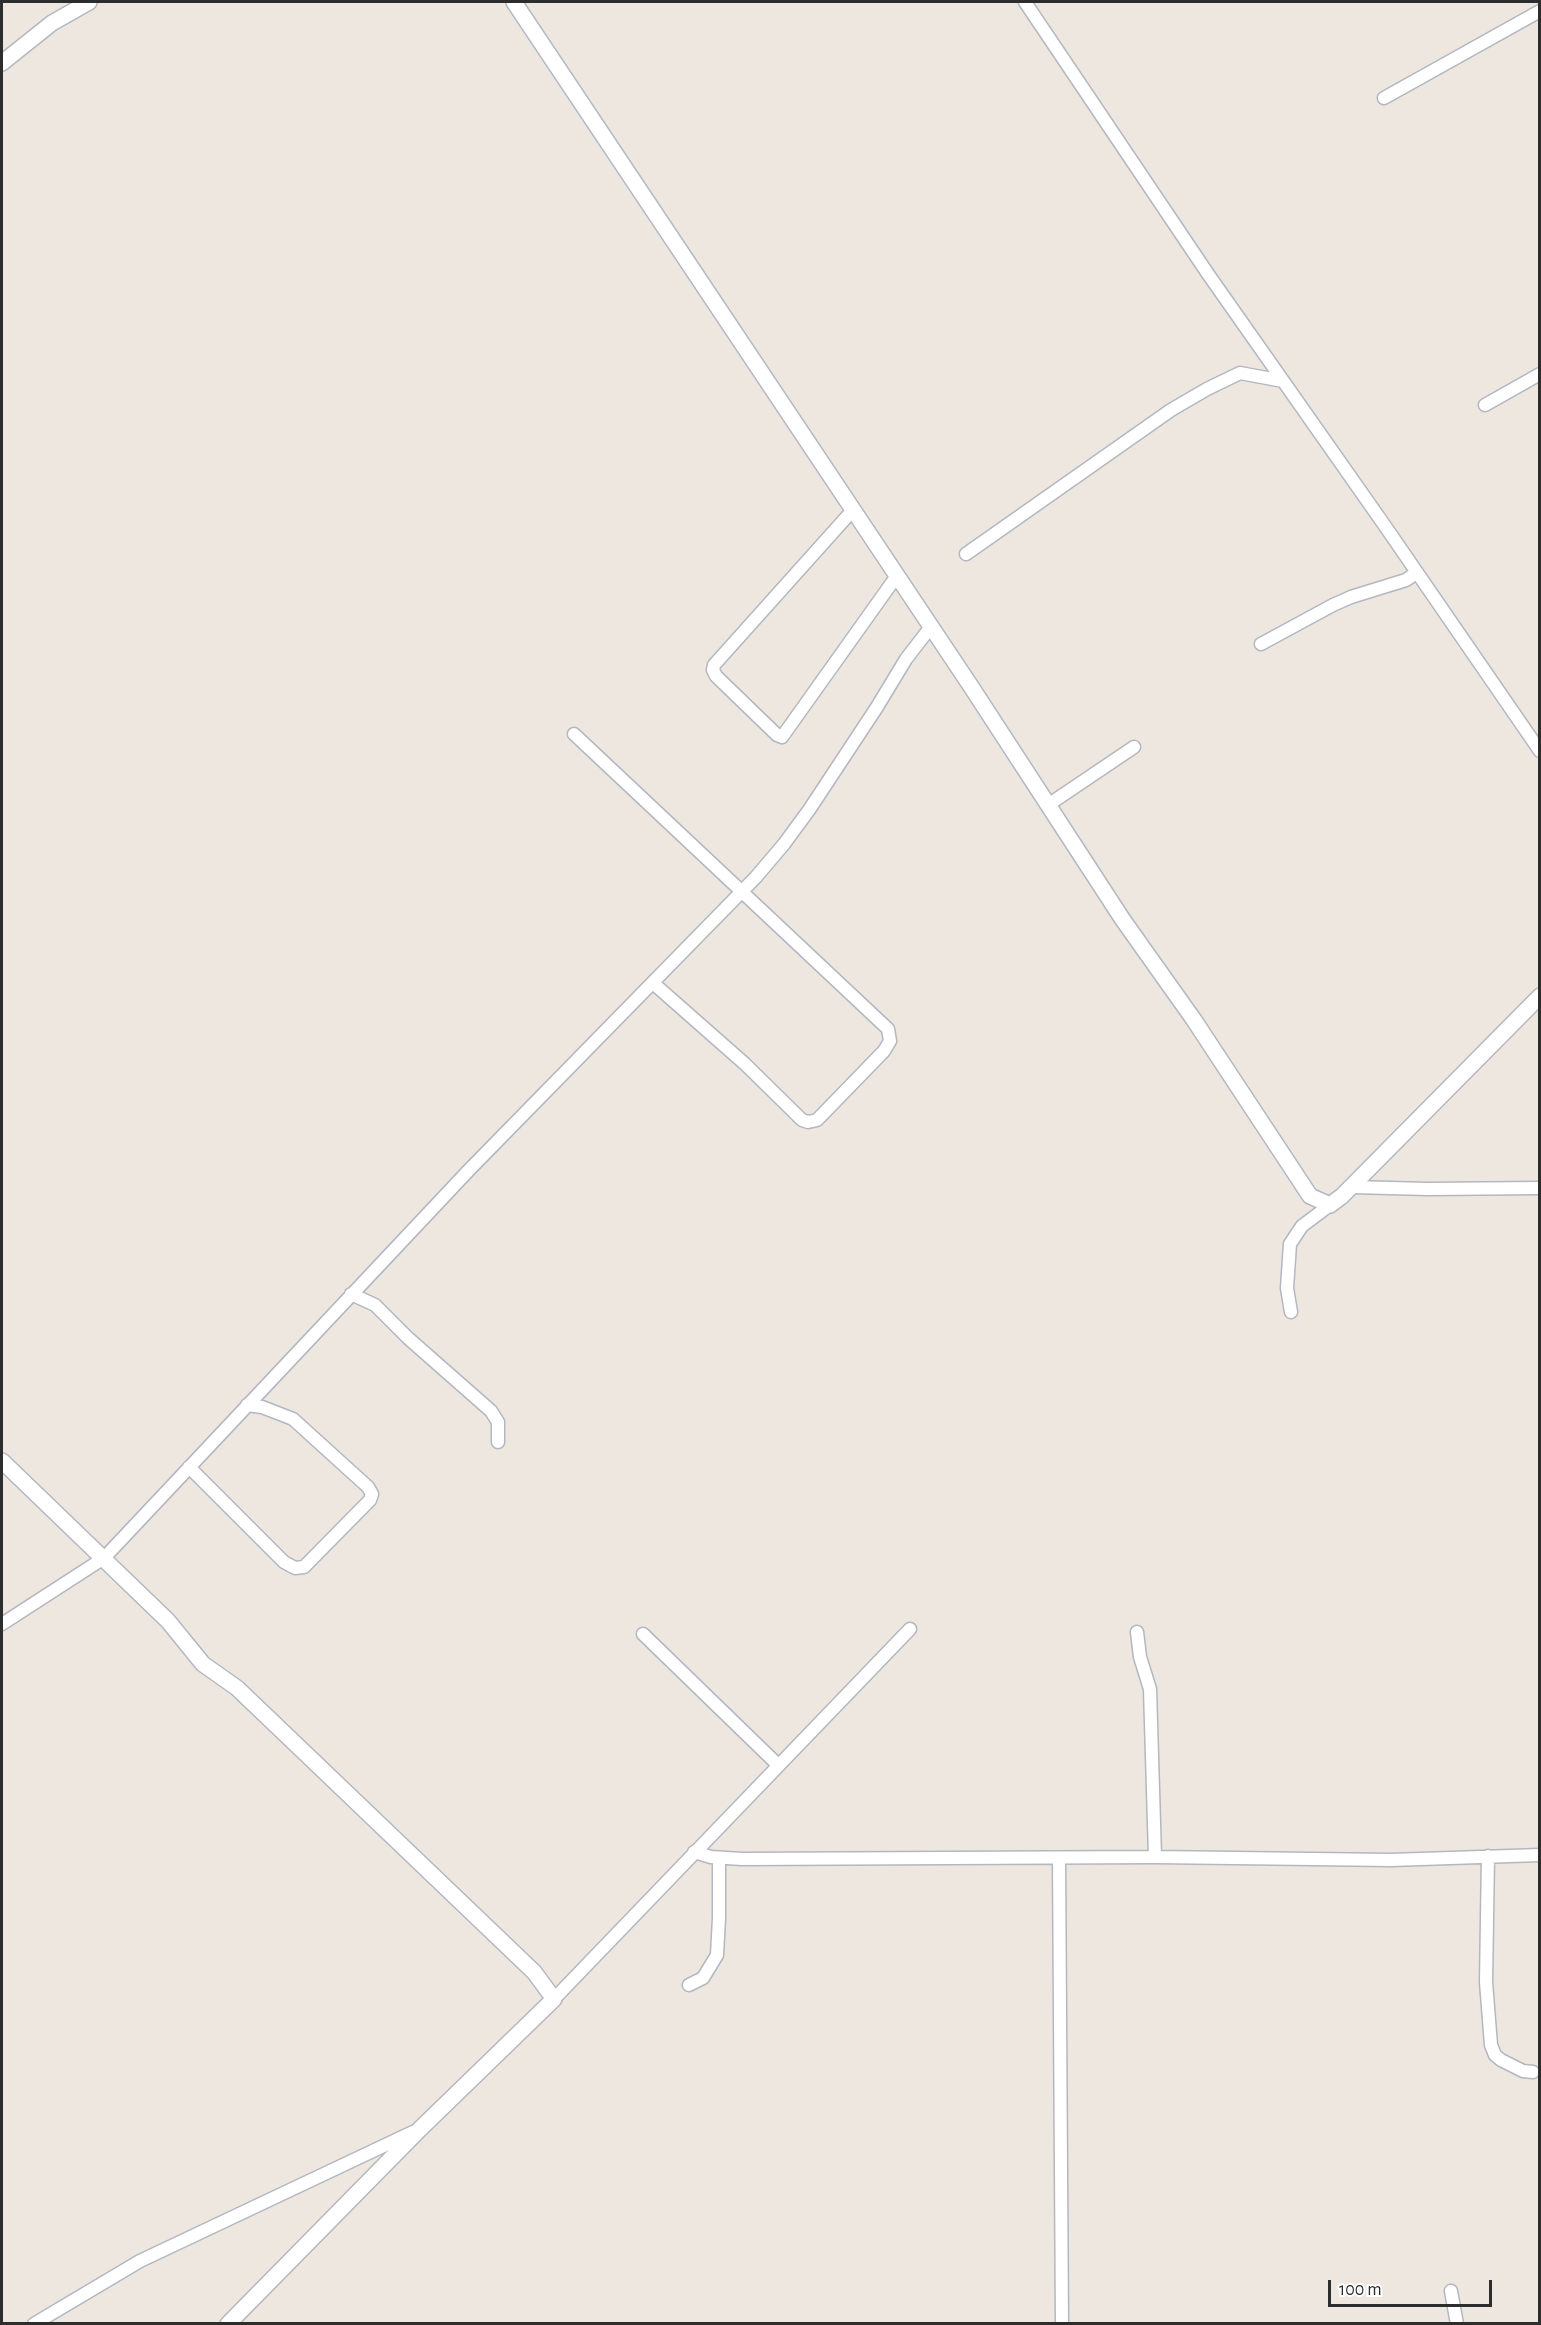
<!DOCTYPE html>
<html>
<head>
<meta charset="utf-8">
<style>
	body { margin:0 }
	#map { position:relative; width:1541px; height:2325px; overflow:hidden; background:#eee7e0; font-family:"Alegreya Sans",sans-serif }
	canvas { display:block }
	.frame { position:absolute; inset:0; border:3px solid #2d2d2d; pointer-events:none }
	.scale { position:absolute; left:1328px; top:2280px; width:164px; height:27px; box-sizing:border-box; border:3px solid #2d2d2d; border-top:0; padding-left:8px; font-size:18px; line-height:21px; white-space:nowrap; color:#2d2d2d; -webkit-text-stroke:4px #fff; paint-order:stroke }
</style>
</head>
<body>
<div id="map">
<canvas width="1541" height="2325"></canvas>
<div class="frame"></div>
<div class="scale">100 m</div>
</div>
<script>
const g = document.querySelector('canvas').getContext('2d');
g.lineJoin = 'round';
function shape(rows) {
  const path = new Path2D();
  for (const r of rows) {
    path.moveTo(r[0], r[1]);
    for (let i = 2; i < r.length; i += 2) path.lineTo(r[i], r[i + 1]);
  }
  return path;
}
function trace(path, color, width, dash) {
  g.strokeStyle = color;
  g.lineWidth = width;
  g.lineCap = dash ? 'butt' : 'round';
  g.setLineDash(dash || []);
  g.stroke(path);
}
const minor = shape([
	[1025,2,1208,274,1385,526,1540,751],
	[1384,98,1540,11],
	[1485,405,1540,374],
	[852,511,714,665,713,670,716,676,777,735,782,737,896,577],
	[966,554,1171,410,1207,389,1240,373,1283,381],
	[1261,644,1333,605,1351,597,1406,580,1416,573],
	[574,734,888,1029,890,1041,884,1051,817,1120,808,1122,802,1120,745,1064,653,983],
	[1048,805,1134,747],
	[1352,1187,1428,1189,1540,1188],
	[351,1294,375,1305,408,1338,491,1411,498,1422,498,1442],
	[1291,1312,1287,1288,1290,1244,1302,1226,1330,1205],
	[189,1467,284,1562,295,1568,304,1567,370,1500,372,1494,368,1487,293,1419,262,1407,247,1405],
	[2,1624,104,1558,469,1170,756,877,784,844,809,810,877,707,906,659,930,628],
	[1137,1632,1140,1657,1150,1689,1155,1857],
	[643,1634,777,1764],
	[694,1852,711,1857,742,1859,1155,1857,1391,1860,1540,1855],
	[1488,1856,1486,1982,1491,2045,1495,2055,1501,2060,1523,2071,1533,2072],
	[1059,1858,1062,2324],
	[689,1985,703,1978,717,1955,719,1918,719,1858],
	[554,1999,910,1629],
	[1451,2291,1457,2324],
	[34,2324,140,2261,413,2132]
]);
const tertiary = shape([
	[514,2,972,688,1123,920,1194,1020,1310,1196,1330,1205,1342,1196,1540,996],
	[2,63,52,23,89,2],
	[2,1461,168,1621,203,1664,237,1688,534,1972,554,1999,420,2129,228,2324]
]);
trace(minor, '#b3b7c0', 15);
trace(tertiary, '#b3b7c0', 18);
trace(minor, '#fff', 12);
trace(tertiary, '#fff', 15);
</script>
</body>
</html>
